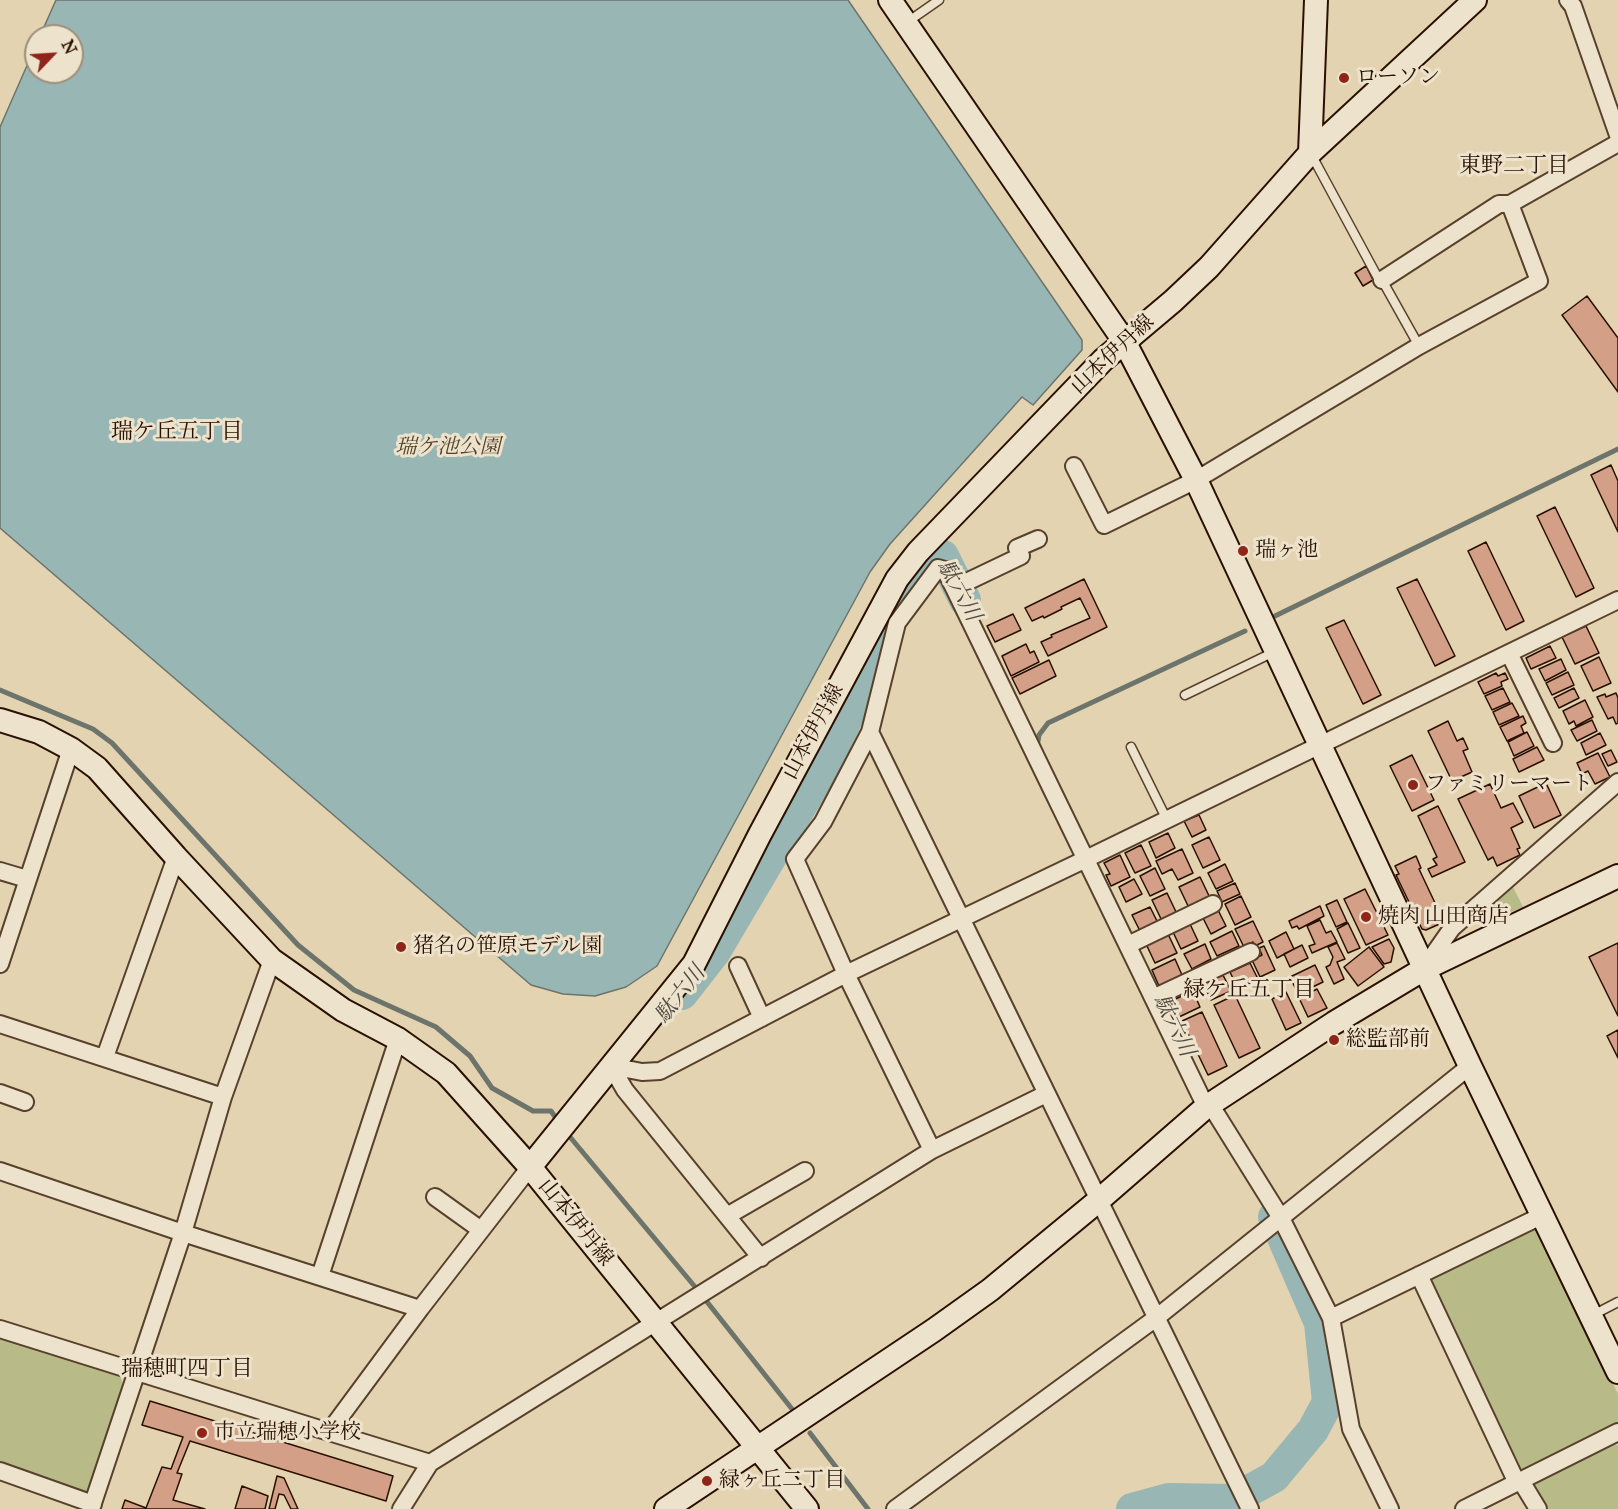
<!DOCTYPE html>
<html>
<head>
<meta charset="utf-8">
<style>
	body { margin:0 }
	#map { position:relative; width:1618px; height:1509px; overflow:hidden; background:#e4d3b0; font-family:"IM FELL Great Primer",serif }
	canvas { display:block }
	.north { position:absolute; left:24px; top:24px; width:60px; height:60px; box-sizing:border-box; background:#ede2cc; border:2px solid #9f8e7a; border-radius:50%; rotate:65deg; font-size:16px; font-weight:700; line-height:24px; text-align:center; color:#291000 }
	.north::after { content:''; display:block; margin:auto; width:21px; height:27px; background:#8f2418; clip-path:polygon(50% 0,100% 100%,50% 72%,0 100%) }
</style>
</head>
<body>
<div id="map">
<canvas width="1618" height="1509"></canvas>
<div class="north">N</div>
</div>
<script>
const g = document.querySelector('canvas').getContext('2d');
g.lineJoin = 'round';
function paint(path, color) {
  g.fillStyle = color;
  g.fill(path, 'evenodd');
}
function shape(rows) {
  const path = new Path2D();
  for (const r of rows) {
    path.moveTo(r[0], r[1]);
    for (let i = 2; i < r.length; i += 2) path.lineTo(r[i], r[i + 1]);
  }
  return path;
}
function trace(path, color, width, dash) {
  g.strokeStyle = color;
  g.lineWidth = width;
  g.lineCap = dash ? 'butt' : 'round';
  g.setLineDash(dash || []);
  g.stroke(path);
}
function write(font, color, halo, rows, align = 'center') {
  g.font = font + ' "IM FELL Great Primer","Noto Serif JP",serif';
  g.lineWidth = 6;
  g.setLineDash([]);
  g.textBaseline = 'middle';
  g.strokeStyle = halo;
  g.fillStyle = color;
  for (const [text, x, y, turn = 0] of rows) {
    g.save();
    g.translate(x, y);
    g.rotate((+turn || 0) * Math.PI / 180);
    g.textAlign = isNaN(turn) ? turn : align;
    if (halo) g.strokeText(text, 0, 0);
    g.fillText(text, 0, 0);
    g.restore();
  }
}
paint(shape([
	[1513,887,1523,907,1485,923,1482,915],
	[1535,1224,1618,1394,1618,1428,1520,1477,1428,1281,1430,1274],
	[0,1338,119,1372,123,1385,90,1489,80,1494,0,1465],
	[1615,1445,1618,1445,1618,1509,1546,1509,1536,1496,1531,1484]
]), '#b8bb88');
const water = shape([
	[56,0,848,0,1082,340,1082,350,1033,405,1022,397,890,544,870,572,657,966,626,987,595,996,563,994,531,985,0,528,0,127,36,45,36,72,72,72,72,36,40,36,56,0]
]);
paint(water, '#98b6b4');
trace(water, '#6c746c', 1.5);
trace(shape([
	[1275,616,1618,449],
	[0,690,93,729,112,743,298,945,354,990,436,1027,470,1056,492,1088,533,1111,551,1111,560,1124],
	[1037,747,1039,735,1048,723,1245,631],
	[565,1131,696,1288,792,1409],
	[810,1433,868,1509]
]), '#6c746c', 5);
trace(shape([
	[682,994,714,953,824,767,849,714,857,686,874,640,902,597,936,553,943,556,965,600],
	[1132,1509,1169,1499,1232,1500,1274,1477,1313,1430,1328,1402,1320,1323,1274,1217]
]), '#98b6b4', 32);
const building = shape([
	[1366,266,1373,280,1363,286,1355,273,1366,266],
	[1587,296,1618,338,1618,392,1562,315,1587,296],
	[1611,465,1618,481,1618,532,1591,475,1611,465],
	[1555,507,1594,588,1576,597,1537,516,1555,507],
	[1486,542,1524,621,1506,630,1468,551,1486,542],
	[1084,579,1107,627,1048,656,1041,642,1052,637,1051,635,1090,618,1080,598,1061,607,1062,609,1044,618,1043,616,1032,621,1025,608,1084,579],
	[1417,579,1455,656,1435,666,1397,588,1417,579],
	[1013,614,1021,630,995,642,987,626,1013,614],
	[1344,620,1381,695,1363,704,1326,628,1344,620],
	[1586,626,1599,653,1575,664,1562,637,1586,626],
	[1026,644,1030,653,1034,651,1039,662,1011,676,1002,656,1026,644],
	[1550,646,1556,658,1531,669,1526,658,1550,646],
	[1599,657,1611,683,1593,691,1581,666,1599,657],
	[1561,659,1566,670,1545,681,1539,669,1561,659],
	[1049,660,1056,676,1020,694,1012,678,1049,660],
	[1568,672,1574,685,1552,695,1546,683,1568,672],
	[1496,673,1498,676,1505,673,1508,679,1501,682,1502,686,1484,694,1478,682,1496,673],
	[1503,688,1510,702,1492,710,1485,696,1503,688],
	[1574,688,1579,698,1559,708,1554,698,1574,688],
	[1616,693,1618,698,1618,723,1616,724,1613,717,1608,719,1597,697,1605,694,1606,697,1616,693],
	[1585,700,1593,717,1576,726,1574,721,1569,724,1563,711,1585,700],
	[1512,703,1519,716,1499,725,1493,712,1512,703],
	[1523,716,1526,723,1521,726,1524,733,1507,741,1500,727,1523,716],
	[1592,720,1597,731,1577,741,1571,730,1592,720],
	[1448,721,1457,741,1463,738,1468,749,1463,751,1472,772,1452,781,1428,731,1448,721],
	[1527,732,1534,746,1514,756,1508,742,1527,732],
	[1600,733,1606,745,1586,755,1581,743,1600,733],
	[1537,747,1544,760,1519,772,1513,759,1537,747],
	[1611,750,1617,762,1608,766,1602,754,1611,750],
	[1598,753,1610,777,1595,784,1588,771,1582,774,1577,763,1598,753],
	[1412,755,1434,800,1412,811,1390,766,1412,755],
	[1546,783,1561,815,1534,828,1519,796,1546,783],
	[1490,784,1501,808,1513,803,1523,822,1511,828,1520,848,1517,849,1520,855,1497,866,1493,857,1488,860,1458,799,1490,784],
	[1438,806,1465,862,1432,877,1428,869,1437,865,1433,859,1437,857,1418,816,1438,806],
	[1199,815,1206,830,1192,837,1184,821,1199,815],
	[1168,833,1175,848,1156,858,1149,842,1168,833],
	[1209,837,1220,860,1203,868,1192,845,1209,837],
	[1141,845,1151,866,1135,873,1125,853,1141,845],
	[1182,849,1193,873,1178,880,1172,869,1162,874,1156,861,1182,849],
	[1120,855,1130,877,1111,886,1106,875,1110,874,1104,863,1120,855],
	[1416,856,1421,868,1419,869,1444,922,1426,930,1422,929,1396,875,1399,874,1395,866,1416,856],
	[1225,864,1233,881,1216,889,1208,873,1225,864],
	[1155,868,1165,889,1150,896,1140,876,1155,868],
	[1200,877,1211,900,1190,910,1179,887,1200,877],
	[1134,879,1142,894,1126,902,1119,887,1134,879],
	[1235,883,1240,894,1222,902,1217,891,1235,883],
	[1365,889,1388,935,1366,945,1344,899,1365,889],
	[1167,893,1177,914,1162,921,1152,900,1167,893],
	[1241,896,1251,917,1235,925,1225,904,1241,896],
	[1337,900,1347,922,1336,927,1326,905,1337,900],
	[1320,906,1324,916,1299,929,1297,926,1292,928,1289,921,1320,906],
	[1150,907,1158,923,1140,931,1132,915,1150,907],
	[1218,910,1226,926,1211,934,1203,918,1218,910],
	[1320,920,1326,933,1331,931,1337,942,1312,953,1309,946,1315,944,1307,926,1320,920],
	[1253,921,1263,942,1255,946,1253,942,1244,947,1235,929,1253,921],
	[1348,923,1360,948,1348,953,1337,929,1348,923],
	[1190,924,1198,941,1181,949,1173,932,1190,924],
	[1232,931,1239,946,1217,956,1210,942,1232,931],
	[1286,932,1294,949,1277,958,1269,941,1286,932],
	[1168,934,1177,953,1155,963,1146,944,1168,934],
	[1389,939,1394,948,1391,962,1384,964,1372,947,1389,939],
	[1337,943,1345,959,1337,962,1344,979,1334,984,1326,967,1330,965,1333,957,1328,947,1337,943],
	[1618,943,1618,1016,1589,957,1618,943],
	[1205,944,1211,959,1192,969,1184,954,1205,944],
	[1302,945,1308,958,1290,967,1284,954,1302,945],
	[1264,946,1275,970,1260,977,1252,960,1262,955,1259,948,1264,946],
	[1369,947,1384,967,1358,986,1344,967,1369,947],
	[1175,959,1182,975,1159,986,1152,970,1175,959],
	[1250,963,1258,979,1238,989,1230,972,1250,963],
	[1315,965,1323,982,1298,994,1290,977,1315,965],
	[1223,975,1231,991,1211,1000,1203,984,1223,975],
	[1317,989,1327,1008,1308,1017,1299,998,1317,989],
	[1193,991,1200,1007,1179,1017,1171,1001,1193,991],
	[1286,992,1301,1023,1286,1030,1272,999,1286,992],
	[1235,995,1260,1048,1239,1058,1214,1005,1235,995],
	[1202,1012,1227,1066,1208,1075,1182,1021,1202,1012],
	[1618,1030,1618,1058,1607,1036,1618,1030],
	[150,1401,393,1476,386,1501,190,1441,177,1473,182,1474,173,1500,205,1509,122,1509,125,1500,146,1508,162,1467,171,1469,183,1437,142,1425,150,1401],
	[277,1476,284,1478,298,1509,291,1509,284,1495,279,1494,275,1509,269,1509,277,1476],
	[242,1486,268,1496,265,1509,235,1509,242,1486]
]);
paint(building, '#d3a087');
trace(building, '#291000', 1.5);
const lane = shape([
	[906,23,939,0],
	[1311,154,1378,278,1382,280,1419,346],
	[1185,695,1274,652],
	[1131,747,1167,820],
	[1591,1316,1618,1302]
]);
const street = shape([
	[1568,0,1573,6,1618,135],
	[1382,280,1499,204,1510,204,1618,143],
	[1074,466,1104,525,1196,480,1419,346,1539,281,1510,204],
	[954,588,1021,556,1017,548,1038,539],
	[1509,653,1553,743],
	[870,732,1250,1509],
	[0,871,27,879],
	[1128,945,1213,904],
	[0,964,71,749],
	[738,966,762,1018],
	[1424,968,1452,928,1618,782],
	[1153,998,1251,952],
	[0,1024,223,1097],
	[105,1057,176,857],
	[611,1066,642,1072,660,1071,846,974,1086,859,1618,600],
	[611,1066,625,1090,761,1258],
	[0,1093,25,1102],
	[1210,1104,1281,1218,1331,1318,1351,1429,1390,1509],
	[932,1150,846,974,795,859,823,822,870,732,897,623,938,568,945,570,954,588,1206,1107],
	[0,1171,183,1233,420,1309],
	[435,1197,481,1230],
	[727,1216,805,1171],
	[1419,1275,1517,1483],
	[320,1276,398,1039],
	[1331,1318,1541,1216],
	[0,1329,329,1432],
	[430,1463,329,1432,420,1309,530,1167],
	[0,1471,93,1504],
	[1521,1481,1538,1509],
	[91,1509,183,1233,223,1097,272,960],
	[401,1509,430,1463,932,1150,1046,1094],
	[895,1509,1156,1318,1470,1066],
	[1464,1509,1618,1432]
]);
const secondary = shape([
	[890,0,1124,341,1196,480,1470,1066,1618,1372],
	[1310,153,1316,0],
	[0,720,39,732,71,749,97,768,176,857,272,960,343,1010,398,1039,446,1073,530,1167,807,1509],
	[530,1167,694,964,760,834,897,579,918,552,1103,360,1173,301,1209,267,1310,153,1475,0],
	[666,1509,934,1330,990,1290,1098,1201,1206,1107,1334,1023,1424,969,1618,876]
]);
trace(lane, '#58412c', 11);
trace(street, '#58412c', 20);
trace(secondary, '#291000', 26);
trace(lane, '#ede2cc', 8);
trace(street, '#ede2cc', 16);
trace(secondary, '#ede2cc', 22);
for (const [x, y, r, color] of [
	[1344,78,6,"#8f2418"],
	[1243,551,6,"#8f2418"],
	[1413,785,6,"#8f2418"],
	[1366,917,6,"#8f2418"],
	[401,947,6,"#8f2418"],
	[1334,1040,6,"#8f2418"],
	[202,1433,6,"#8f2418"],
	[707,1481,6,"#8f2418"]
]) {
  const dot = new Path2D();
  dot.arc(x, y, r, 0, 2 * Math.PI);
  g.fillStyle = color;
  g.fill(dot);
  trace(dot, '#ede2cc', 2);
}
write('21px', '#291000', '#ede2cc', [
	["ローソン",1356,78],
	["瑞ヶ池",1255,551],
	["ファミリーマート",1425,785],
	["焼肉 山田商店",1378,917],
	["猪名の笹原モデル園",413,947],
	["総監部前",1346,1040],
	["市立瑞穂小学校",214,1433],
	["緑ヶ丘二丁目",719,1481]
], 'left');
write('21px', '#291000', '#ede2cc', [
	["山本伊丹線",1113,355,-43],
	["山本伊丹線",814,732,-62],
	["山本伊丹線",575,1223,51]
]);
write('italic 21px', '#544329', '#ede2cc', [
	["瑞ケ池公園",448,448]
]);
write('22px', '#291000', '#ede2cc', [
	["東野二丁目",1514,167],
	["瑞ケ丘五丁目",177,433],
	["緑ケ丘五丁目",1249,991],
	["瑞穂町四丁目",187,1370]
]);
write('italic 22px', '#504a3f', '#ede2cc', [
	["駄六川",958,591,61],
	["駄六川",681,995,-52],
	["駄六川",1173,1026,64]
]);
</script>
</body>
</html>
